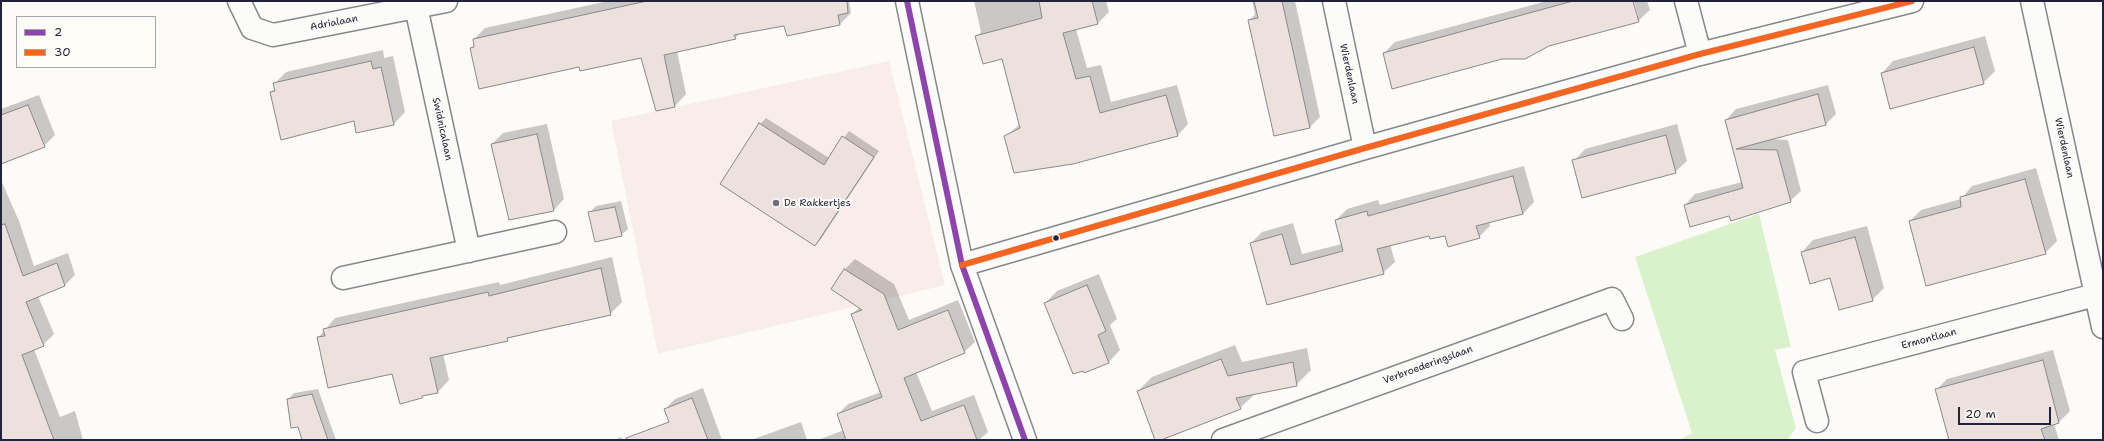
<!DOCTYPE html>
<html>
<head>
<meta charset="utf-8">
<style>
	body { margin:0 }
	#map { position:relative; width:2104px; height:441px; overflow:hidden; background:#fcfbf8; font-family:"Shantell Sans",sans-serif }
	canvas { display:block }
	.frame { position:absolute; inset:0; border:2px solid #22223b; pointer-events:none }
	.legend { position:absolute; left:16px; top:16px; width:140px; height:52px; box-sizing:border-box; background:#fdfcf7; border:1px solid #a5a5ac; margin:0; padding:5px 7px; list-style:none; font-size:12px; color:#22223b }
	.legend li { display:flex; align-items:center; gap:8px; height:20px }
	.legend b { width:20px; border:1px solid #a5a5ac }
	.scale { position:absolute; left:1958px; top:407px; width:93px; height:18px; box-sizing:border-box; border:2px solid #22223b; border-top:0; padding-left:5px; font-size:12px; line-height:14px; white-space:nowrap; color:#22223b; -webkit-text-stroke:3px #fdfcf7; paint-order:stroke }
</style>
</head>
<body>
<div id="map">
<canvas width="2104" height="441"></canvas>
<div class="frame"></div>
<ul class="legend">
<li><b style="height:5px;background:#8e44ad"></b>2</li>
<li><b style="height:5px;background:#f26522"></b>30</li>
</ul>
<div class="scale">20 m</div>
</div>
<script>
const g = document.querySelector('canvas').getContext('2d');
g.lineJoin = 'round';
function paint(path, color) {
  g.fillStyle = color;
  g.fill(path, 'evenodd');
}
function shape(rows) {
  const path = new Path2D();
  for (const r of rows) {
    path.moveTo(r[0], r[1]);
    for (let i = 2; i < r.length; i += 2) path.lineTo(r[i], r[i + 1]);
  }
  return path;
}
function trace(path, color, width, dash) {
  g.strokeStyle = color;
  g.lineWidth = width;
  g.lineCap = dash ? 'butt' : 'round';
  g.setLineDash(dash || []);
  g.stroke(path);
}
function write(font, color, halo, rows, align = 'center') {
  g.font = font + ' "Shantell Sans",sans-serif';
  g.lineWidth = 4;
  g.setLineDash([]);
  g.textBaseline = 'middle';
  g.strokeStyle = halo;
  g.fillStyle = color;
  for (const [text, x, y, turn = 0] of rows) {
    g.save();
    g.translate(x, y);
    g.rotate((+turn || 0) * Math.PI / 180);
    g.textAlign = isNaN(turn) ? turn : align;
    if (halo) g.strokeText(text, 0, 0);
    g.fillText(text, 0, 0);
    g.restore();
  }
}
paint(shape([
	[889,61,945,285,658,354,611,121]
]), '#f8ede8');
paint(shape([
	[1759,214,1791,347,1775,350,1796,428,1787,440,1679,440,1692,433,1635,257]
]), '#daf2cb');
paint(shape([
	[608,1,849,1,851,13,840,24,785,24,740,33,735,38,677,51,686,94,675,106,642,56,580,66,471,48,475,45,474,39,485,28],
	[974,1,1106,1,1109,12,1097,24,1076,29,1087,68,1101,65,1111,102,1177,85,1188,124,1177,136,1005,137,1020,124,1002,57,976,37,981,32],
	[1252,1,1295,1,1320,117,1310,127,1249,21,1255,14],
	[1547,1,1632,1,1636,15,1638,15,1634,1,1647,1,1650,10,1638,21,1548,46,1384,53,1395,42],
	[1985,36,1995,71,1983,83,1882,73,1893,61],
	[383,50,384,58,393,56,405,112,394,124,354,119,271,92,276,88,275,83,286,72],
	[1828,85,1836,114,1826,124,1770,139,1788,140,1801,191,1790,201,1730,215,1685,205,1695,194,1742,182,1726,120,1736,109],
	[39,95,55,135,44,146,1,162,1,109],
	[766,118,829,158,849,131,879,151,821,239,815,245,760,124],
	[547,124,564,199,554,210,492,144,503,133],
	[1677,124,1687,161,1675,172,1574,161,1585,149],
	[1524,166,1534,202,1523,214,1489,222,1490,226,1479,237,1430,234,1390,244,1395,262,1383,273,1268,304,1251,243,1262,232,1293,223,1302,254,1342,244,1336,220,1347,209,1378,200,1380,205],
	[2036,168,2057,241,2045,253,1910,221,1921,210,1961,199,1972,186],
	[1,180,19,221,34,266,68,253,75,275,65,285,38,296,54,334,43,345,34,349,60,417,75,411,83,440,1,440],
	[621,201,628,229,621,235,589,213,596,206],
	[1867,226,1884,288,1872,300,1802,252,1813,240],
	[612,257,622,302,610,314,443,354,449,380,438,392,425,394,422,397,392,373,318,338,335,318,499,282,500,285],
	[855,259,894,284,909,320,958,300,975,342,964,352,916,372,932,411,974,395,988,432,979,440,818,440,844,430,838,414,848,404,881,392,852,314,860,307,832,288,845,269],
	[1099,274,1117,319,1110,325,1120,350,1109,362,1084,372,1045,303,1057,291],
	[1235,345,1242,362,1307,348,1311,370,1296,385,1255,394,1240,408,1156,440,1138,391,1152,377],
	[2053,350,2070,411,2059,422,2054,424,2059,440,1950,440,1936,390,1947,379],
	[703,388,722,440,675,440,665,409,675,399],
	[318,389,336,440,303,440,288,399,294,393],
	[801,422,807,440,751,440],
	[621,437,623,440,614,440]
]), '#0003');
const building = shape([
	[647,1,847,1,848,13,838,15,840,25,787,36,784,26,734,35,736,39,664,55,675,107,656,111,641,58,580,71,579,67,479,89,470,48,474,47,473,39,647,1],
	[1039,1,1092,1,1098,24,1063,33,1076,79,1090,76,1100,113,1166,95,1178,136,1073,164,1014,173,1004,136,1020,128,1002,59,983,64,975,36,1042,18,1039,1],
	[1254,1,1282,1,1310,128,1274,136,1248,20,1258,18,1254,1],
	[1573,1,1633,1,1639,22,1549,46,1525,59,1502,59,1392,89,1383,53,1573,1],
	[1974,47,1984,84,1890,109,1881,73,1974,47],
	[371,61,373,69,381,67,394,125,356,133,354,121,281,140,270,92,275,91,273,83,371,61],
	[1818,94,1826,125,1736,149,1777,150,1791,202,1731,221,1729,216,1690,227,1684,205,1743,188,1725,120,1818,94],
	[28,105,45,147,1,164,1,115,28,105],
	[759,123,824,165,842,136,874,157,815,246,720,184,759,123],
	[537,134,554,211,509,220,491,144,537,134],
	[1666,135,1676,173,1582,198,1572,160,1666,135],
	[1513,176,1523,214,1476,226,1480,238,1448,247,1445,236,1430,239,1429,236,1377,249,1384,274,1267,305,1250,243,1282,234,1291,265,1343,251,1335,220,1367,211,1368,216,1513,176],
	[2025,179,2046,254,1926,286,1909,221,1961,207,1960,197,2025,179],
	[615,207,622,236,595,242,588,212,615,207],
	[5,224,23,276,57,263,65,286,26,302,44,346,22,355,54,440,1,440,1,225,5,224],
	[1855,237,1873,301,1839,310,1830,278,1810,284,1801,252,1855,237],
	[601,268,611,315,507,338,508,341,430,358,438,393,422,396,422,398,400,404,392,374,328,388,317,337,325,336,323,329,488,292,489,296,601,268],
	[844,269,884,294,898,330,948,310,965,353,904,378,921,421,964,405,977,440,846,440,837,414,882,397,851,314,862,310,831,289,844,269],
	[1087,285,1106,331,1098,335,1109,363,1084,373,1083,371,1073,374,1044,303,1087,285],
	[1221,359,1228,376,1293,362,1297,386,1236,398,1241,409,1161,440,1155,440,1137,391,1221,359],
	[2043,360,2059,423,2041,429,2045,440,1949,440,1935,389,2043,360],
	[312,394,328,440,302,440,298,427,291,428,287,399,312,394],
	[692,398,708,440,627,440,626,438,669,422,664,409,692,398]
]);
paint(building, '#ede1dd');
trace(building, '#88888c', 1);
const minor = shape([
	[239,1,252,28,273,35,446,1],
	[907,1,962,265,1025,440],
	[1334,1,1365,148],
	[1686,1,1700,54],
	[2032,1,2103,327],
	[416,7,469,251],
	[962,265,1365,148,1700,54,1912,1],
	[343,278,555,232],
	[1817,421,1804,372,2103,293],
	[1223,440,1612,299,1622,319]
]);
trace(minor, '#88888c', 25);
trace(minor, '#fbfbf9', 22);
trace(shape([
	[907,1,962,265,1025,440]
]), '#8e44ad', 6);
trace(shape([
	[962,265,1365,148,1700,54,1912,1]
]), '#f26522', 6);
for (const [x, y, r, color] of [
	[776,203,4,"#6e6e7d"],
	[1056,238,3.5,"#22223b"]
]) {
  const dot = new Path2D();
  dot.arc(x, y, r, 0, 2 * Math.PI);
  g.fillStyle = color;
  g.fill(dot);
  trace(dot, '#fdfcf7', 1.5);
}
write('10px', '#22223b', '#fdfcf7', [
	["Adrialaan",334,23,-11],
	["Wierdenlaan",1349,74,78],
	["Swidnicalaan",442,129,78],
	["Wierdenlaan",2064,148,78],
	["Ermontlaan",1929,339,-15],
	["Verbroederingslaan",1428,365,-20]
]);
write('10px', '#22223b', '#fdfcf7', [
	["De Rakkertjes",784,203]
], 'left');
</script>
</body>
</html>
